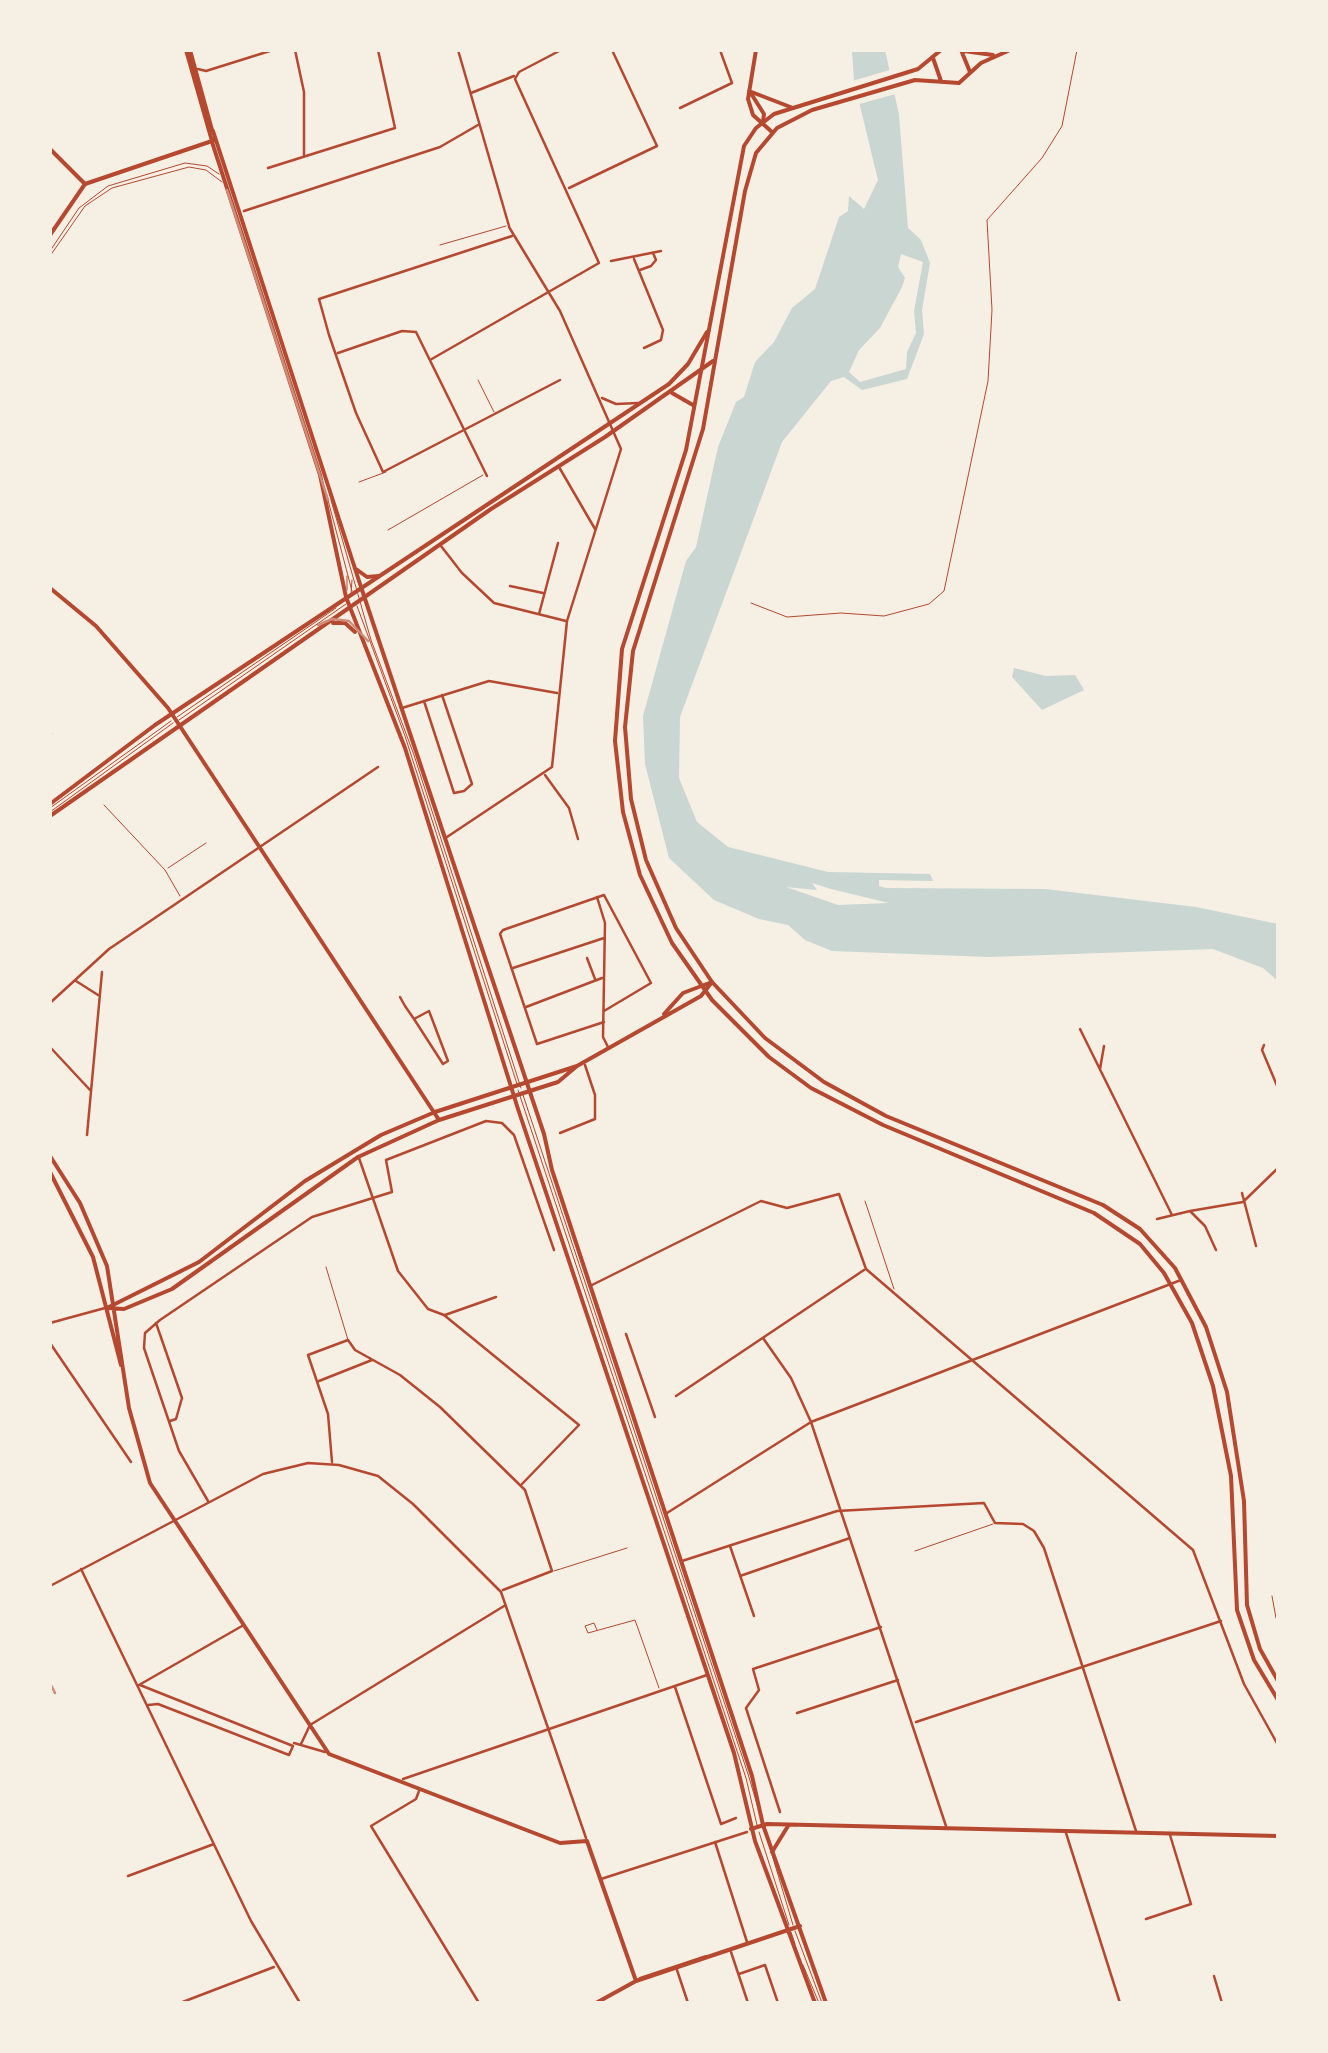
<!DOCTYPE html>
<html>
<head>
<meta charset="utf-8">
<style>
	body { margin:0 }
	#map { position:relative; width:1328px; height:2053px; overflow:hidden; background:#f6efe4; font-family:"Asap Condensed",sans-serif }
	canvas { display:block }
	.frame { position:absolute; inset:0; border:52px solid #f6efe4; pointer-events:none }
</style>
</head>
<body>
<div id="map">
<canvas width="1328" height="2053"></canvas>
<div class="frame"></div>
</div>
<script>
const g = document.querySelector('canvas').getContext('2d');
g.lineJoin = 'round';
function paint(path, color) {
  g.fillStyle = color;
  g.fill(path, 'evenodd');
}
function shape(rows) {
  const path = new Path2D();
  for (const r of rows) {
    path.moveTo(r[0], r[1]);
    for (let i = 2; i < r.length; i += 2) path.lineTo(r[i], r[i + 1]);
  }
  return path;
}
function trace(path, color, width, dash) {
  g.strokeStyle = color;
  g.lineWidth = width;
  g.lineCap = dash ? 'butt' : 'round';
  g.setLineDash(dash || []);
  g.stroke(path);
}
paint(shape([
	[852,50,885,50,899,115,908,228,921,240,930,263,922,310,924,334,907,379,862,390,844,377,831,381,782,442,680,717,679,778,697,822,728,847,828,872,930,874,933,881,879,880,879,886,886,888,1045,889,1196,907,1278,924,1278,981,1263,968,1213,949,990,957,832,951,805,940,788,925,759,919,714,900,669,858,645,764,643,716,686,561,696,547,718,447,736,402,744,397,755,362,774,342,792,308,815,289,839,217,848,211,849,196,864,209,878,180,854,81],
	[901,254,923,262,914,311,916,333,907,352,906,369,860,382,849,372,859,350,880,328,902,287,905,278,898,267],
	[812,883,831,889,889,903,838,905,786,887,817,890],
	[1014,668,1046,676,1075,675,1084,690,1042,710,1012,677]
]), '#c9d6d2');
paint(shape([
	[893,69,899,93,856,105,849,82]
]), '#f6efe4');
trace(shape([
	[440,245,506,226],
	[50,251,79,208,108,186,185,163,207,166,219,174],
	[50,256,85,206,112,188,189,167,206,170,222,182],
	[478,380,494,412],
	[359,482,386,472],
	[328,500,352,591],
	[331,500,371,640,414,755,521,1088],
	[388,530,483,475],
	[347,576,347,590],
	[351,594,352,580],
	[751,603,787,617,841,613,884,616,929,604,944,591,988,381,992,310,987,220,1042,158,1062,126,1077,50],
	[357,606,405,736,517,1084],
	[177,717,336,608],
	[179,720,346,604],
	[104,805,165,870,180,896],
	[50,808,171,721],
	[50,812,173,723],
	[168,868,206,843],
	[518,1090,746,1778,757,1825],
	[523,1095,748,1774,793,1925],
	[865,1201,894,1289],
	[326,1267,348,1340],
	[915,1551,993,1524],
	[554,1571,627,1548],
	[1272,1596,1276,1618],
	[597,1630,594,1623,585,1626,588,1633,635,1620,659,1688],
	[759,1832,789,1925],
	[795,1931,822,2003],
	[791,1932,795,1944],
	[803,1965,819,2003]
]), '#b5482f', 1);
trace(shape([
	[458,50,509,226],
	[471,93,514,76],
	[244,211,440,147,478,125],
	[634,259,663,330,661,340,644,348],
	[611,261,661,251],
	[640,270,651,266,656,260,653,253],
	[559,467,595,529],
	[441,546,462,573,493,602],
	[1080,1029,1172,1215],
	[1264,1045,1262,1050,1278,1088],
	[1100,1069,1104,1046],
	[1242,1193,1256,1246],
	[1190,1211,1243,1202,1278,1168],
	[1157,1219,1190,1211,1205,1226,1216,1250]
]), '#b5482f', 2.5);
trace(shape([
	[295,50,304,92,304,155],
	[198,69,206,71,273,50],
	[680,108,732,83,720,50],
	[268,168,395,128,378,50],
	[569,188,657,146,612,50],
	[512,236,319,299,329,335,356,413,383,472,560,380],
	[338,353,402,331,416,332,487,476],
	[430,360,599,263,515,79,519,72,561,50],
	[602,398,616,404,638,403],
	[510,586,543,593],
	[494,603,566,621],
	[539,614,558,543],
	[424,701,454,793,464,791,472,784,442,695],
	[402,708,489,681,557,693],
	[50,733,51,734],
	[545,775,569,808,578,839],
	[447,837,552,767,567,621,621,449,560,311,509,227],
	[597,897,605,923,603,1037,608,1047],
	[587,958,595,979],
	[513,968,604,938],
	[76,981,98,995],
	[400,997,405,1006,414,1019,443,1064,448,1061,429,1011,414,1019],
	[50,1003,109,949,378,767],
	[526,1007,602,978],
	[604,1022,537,1044,500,934,503,930,604,895,651,983,604,1011],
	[50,1047,90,1090],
	[560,1133,595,1119,595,1095,585,1065],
	[87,1135,102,972],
	[359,1158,398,1271,428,1309,444,1315,579,1425,522,1484],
	[590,1286,761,1201,787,1208,839,1194,866,1269,1193,1550,1244,1684,1278,1745],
	[445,1315,496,1297],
	[50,1323,105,1308],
	[156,1323,182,1398,176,1419,170,1421],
	[626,1334,655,1417],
	[763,1338,791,1378,811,1422,946,1826],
	[50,1343,131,1462],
	[319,1381,372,1360],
	[676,1396,864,1270],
	[332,1462,328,1414,308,1355,348,1340,355,1350,400,1375,440,1407,525,1490,552,1571,503,1590],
	[208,1501,179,1451,144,1348,145,1333,160,1320,312,1217,392,1192,386,1160,486,1121,502,1123,514,1135,554,1250],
	[667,1513,811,1422,1181,1280],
	[730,1546,754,1616],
	[682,1561,837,1511,984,1503,995,1523,1023,1524,1034,1531,1044,1548,1136,1831],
	[81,1569,251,1921,300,2003],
	[740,1576,850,1538],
	[50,1586,263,1474,308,1463,339,1465,378,1476,413,1504,501,1592,586,1838],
	[139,1685,242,1626],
	[140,1685,293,1746,289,1755,158,1704,148,1705],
	[675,1687,721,1824,736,1818],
	[797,1713,898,1680],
	[916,1722,1221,1621],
	[294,1743,325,1752],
	[301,1744,310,1725,504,1606],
	[403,1779,707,1675],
	[419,1791,416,1799,371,1826,479,2003],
	[780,1812,746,1708,759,1690,753,1669,881,1627],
	[1066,1833,1120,2003],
	[715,1842,747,1942],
	[128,1876,214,1844],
	[601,1879,747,1832],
	[1146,1919,1191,1904,1170,1835],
	[731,1952,748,2003],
	[677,1970,688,2003],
	[739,1974,765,1965,778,2003],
	[1214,1976,1222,2003],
	[180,2003,274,1967]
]), '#b5482f', 2.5);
trace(shape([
	[213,131,361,587],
	[212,142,320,475,346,597],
	[50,235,85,184],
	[356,569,367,577,379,576],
	[50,588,96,626,168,708,439,1120],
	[751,1829,767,1824,1278,1836],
	[772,1852,788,1826],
	[596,2003,636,1981]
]), '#b5482f', 4);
trace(shape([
	[186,50,212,141],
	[190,50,212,130],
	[756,50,748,99,753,115,772,132],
	[749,91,793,108],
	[752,95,764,114,763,122],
	[50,149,85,184,215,140],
	[672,393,693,405],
	[361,587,544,1134,552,1170,752,1776,763,1825,826,2003],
	[346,597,405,748,518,1109,734,1753,755,1841,815,2003],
	[333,623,345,623,355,632],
	[50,804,155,725,669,384,688,364,707,332],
	[50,816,491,509,605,437,713,361],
	[664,1014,683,993,712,982],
	[50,1156,80,1203,107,1266,129,1408,150,1483,329,1754,560,1843,587,1841,636,1981],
	[50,1172,93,1257,121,1365],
	[107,1308,124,1309,172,1289,358,1157,439,1120,558,1082,577,1066,701,996,712,982],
	[107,1308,199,1262,305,1181,381,1135,435,1112,577,1066],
	[640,1979,706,1957],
	[636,1981,800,1926]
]), '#b5482f', 4);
trace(shape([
	[941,50,918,69,774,114,756,128,744,146,686,450,622,649,615,741,623,812,640,875,672,943,712,1000,769,1057,811,1088,883,1125,1094,1213,1140,1244,1164,1273,1192,1323,1213,1386,1231,1476,1237,1610,1254,1660,1278,1700],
	[961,50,970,72],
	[1010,50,981,63,959,83,915,80,812,110,777,128,756,153,745,191,703,429,633,651,625,727,631,799,646,860,676,928,712,982,765,1038,824,1082,886,1116,1103,1205,1140,1229,1175,1268,1206,1327,1227,1392,1244,1501,1247,1605,1260,1649,1278,1681],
	[964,51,993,55],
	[933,58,941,81]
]), '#b5482f', 4);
trace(shape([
	[227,190,328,500],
	[318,625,332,619,349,621,368,641]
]), '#cf8b77', 2.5);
trace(shape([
	[50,1683,55,1693]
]), '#cf8b77', 2.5);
</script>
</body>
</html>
